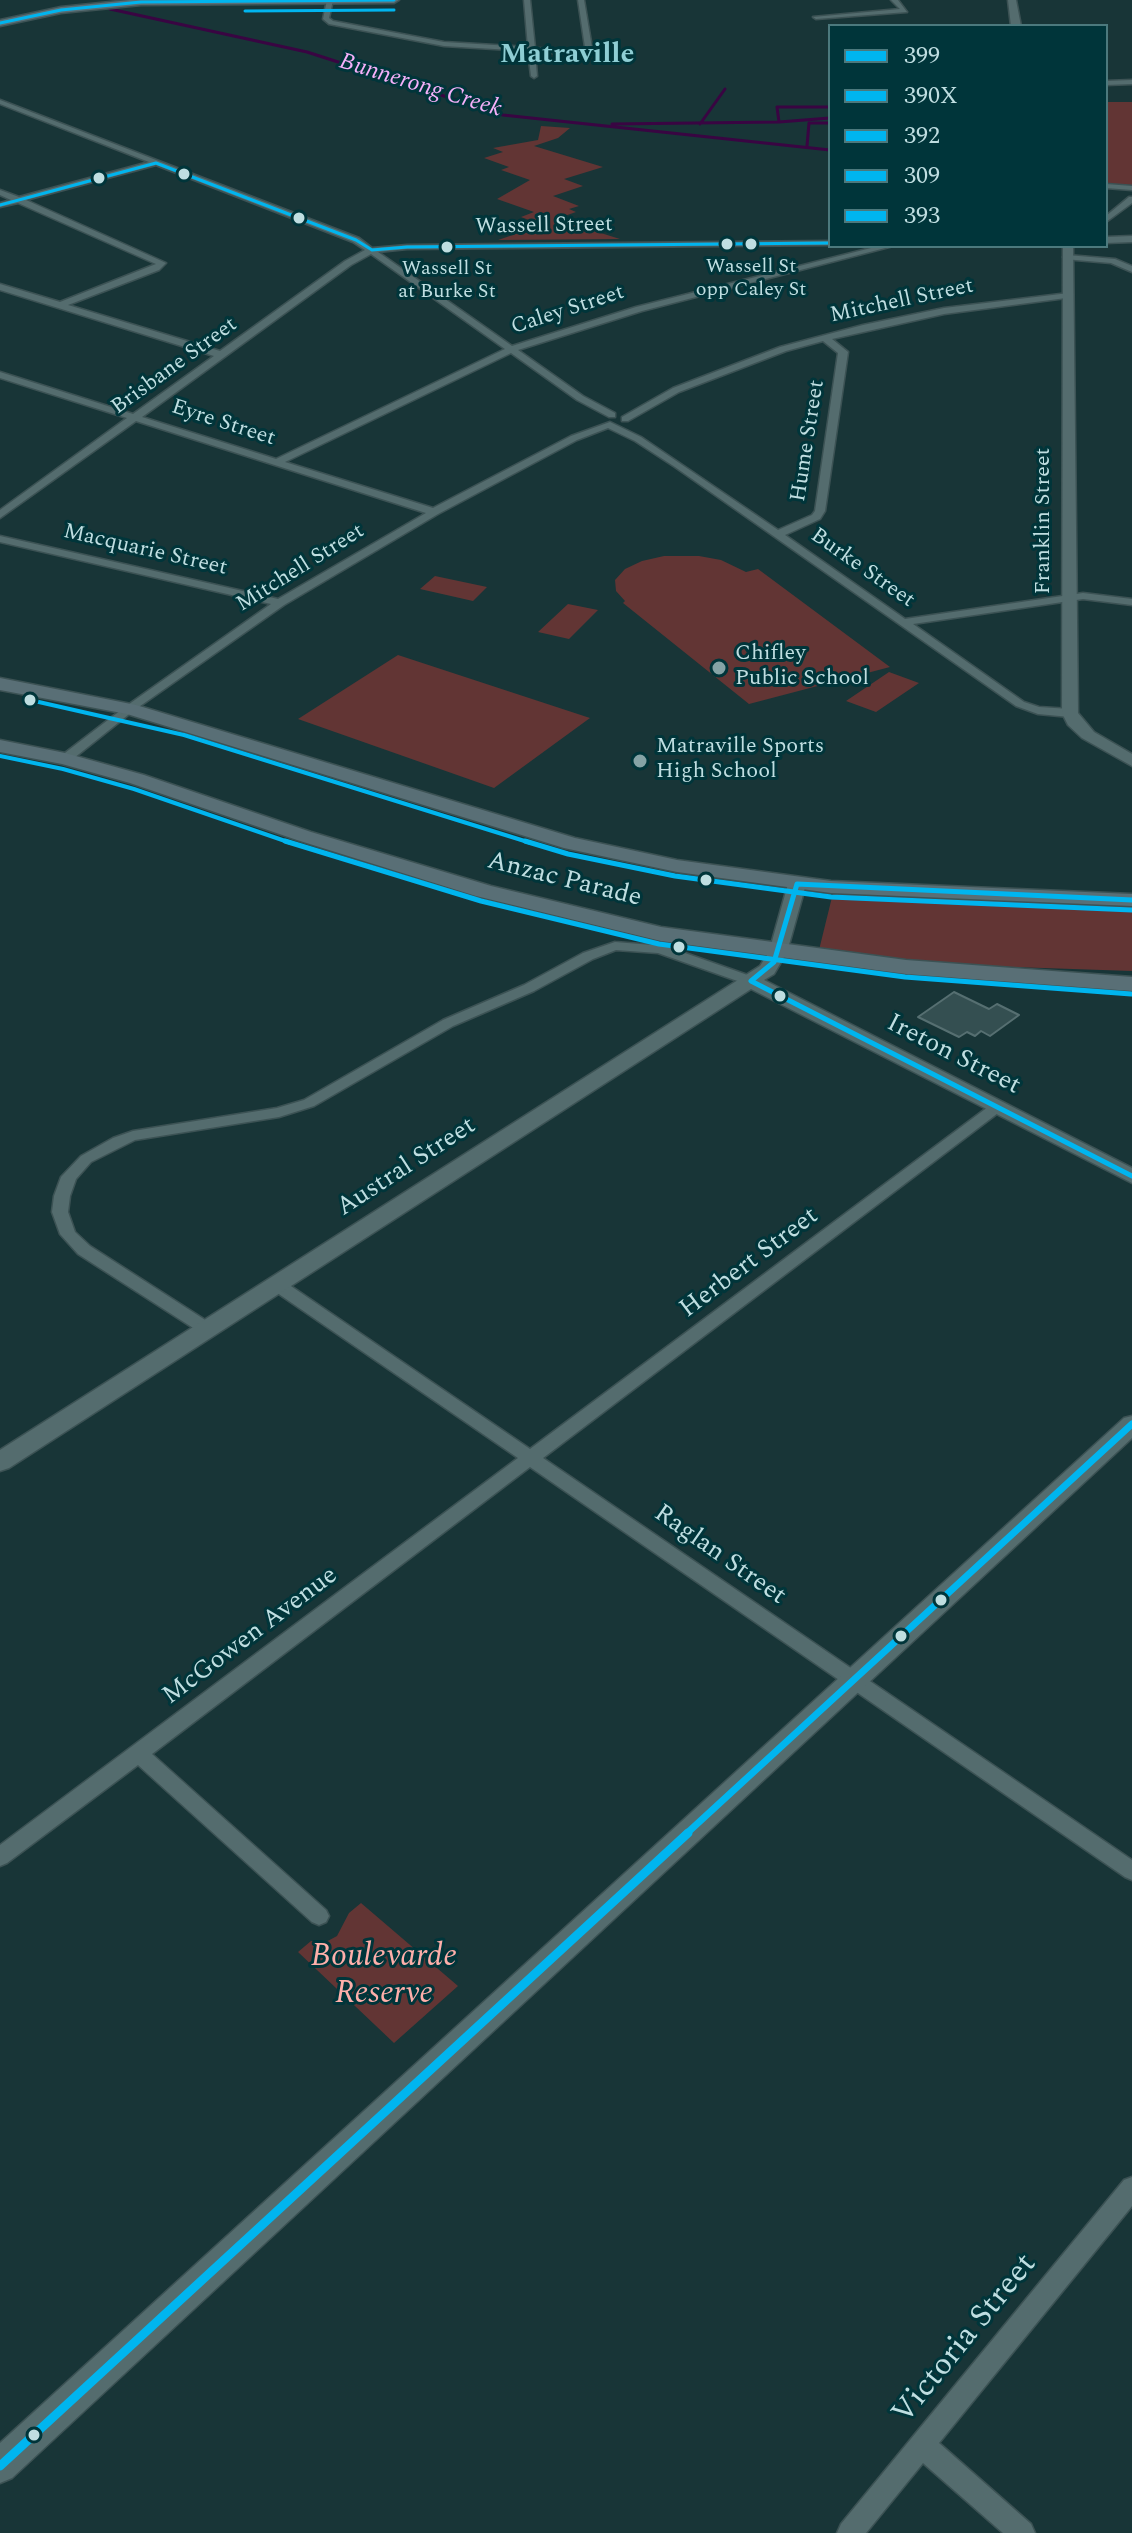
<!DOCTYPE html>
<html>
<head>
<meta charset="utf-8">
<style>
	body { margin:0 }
	#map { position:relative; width:1132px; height:2533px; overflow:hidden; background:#183537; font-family:Spectral,serif }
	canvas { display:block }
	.legend { position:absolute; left:828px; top:24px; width:280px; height:224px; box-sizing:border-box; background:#00353a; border:2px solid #4c797d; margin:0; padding:10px 14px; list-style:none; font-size:24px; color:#bfdee1 }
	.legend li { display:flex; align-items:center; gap:16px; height:40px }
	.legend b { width:40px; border:2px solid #4c797d }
</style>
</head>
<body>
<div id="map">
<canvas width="1132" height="2533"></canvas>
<ul class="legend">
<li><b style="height:10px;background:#00b5ef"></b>399</li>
<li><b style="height:10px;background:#00b5ef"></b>390X</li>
<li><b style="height:10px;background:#00b5ef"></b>392</li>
<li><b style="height:10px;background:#00b5ef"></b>309</li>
<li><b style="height:10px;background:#00b5ef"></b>393</li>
</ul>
</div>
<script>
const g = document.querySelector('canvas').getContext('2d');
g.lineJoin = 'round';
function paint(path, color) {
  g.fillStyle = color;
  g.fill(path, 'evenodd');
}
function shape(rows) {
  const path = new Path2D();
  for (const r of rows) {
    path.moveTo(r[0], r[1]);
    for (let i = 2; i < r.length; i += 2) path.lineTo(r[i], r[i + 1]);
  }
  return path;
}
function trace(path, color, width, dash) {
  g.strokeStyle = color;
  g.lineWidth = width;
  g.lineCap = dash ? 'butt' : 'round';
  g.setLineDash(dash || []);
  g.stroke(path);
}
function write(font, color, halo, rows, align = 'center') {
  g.font = font + ' Spectral,serif';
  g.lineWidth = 6;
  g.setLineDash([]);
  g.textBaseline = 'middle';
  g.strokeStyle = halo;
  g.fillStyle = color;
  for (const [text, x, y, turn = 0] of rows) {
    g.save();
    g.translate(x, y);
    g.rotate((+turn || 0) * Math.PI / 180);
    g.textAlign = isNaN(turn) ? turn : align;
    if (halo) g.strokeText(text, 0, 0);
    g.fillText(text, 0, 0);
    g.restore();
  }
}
paint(shape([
	[1106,102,1132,102,1132,185,1106,184],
	[541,126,570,128,558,138,534,146,603,167,564,179,583,186,553,196,579,206,569,209,576,212,556,219,620,239,498,240,542,225,521,217,534,212,497,199,530,180,501,170,509,167,484,158,503,152,493,148,538,140],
	[664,556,699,556,721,560,746,572,758,569,890,667,749,704,623,603,625,601,616,591,615,580,625,569,642,561],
	[435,576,487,587,473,601,420,589],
	[568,604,598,610,569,639,538,632],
	[398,655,590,718,494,788,298,719],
	[889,672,919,683,876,712,846,701],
	[833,893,1132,905,1132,971,953,965,819,950],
	[361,1903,458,1986,394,2043,298,1952,311,1941,324,1943,337,1936,349,1913]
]), '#623534');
trace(shape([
	[110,9,307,52,503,115,830,150],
	[779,122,777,107,830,107],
	[612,124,779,122,830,118],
	[700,124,725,89],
	[807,146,809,123,830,123]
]), '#390542', 3);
const building = shape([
	[954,992,989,1009,997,1004,1019,1015,990,1036,981,1031,975,1036,967,1032,959,1037,918,1017,954,992]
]);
paint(building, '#344f51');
trace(building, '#566f71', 2);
const minor = shape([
	[327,0,333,0,329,18,333,21,444,42,528,47,524,0,530,0,535,48,572,50,585,47,578,0,584,0,592,48,572,54,535,52,537,76,534,78,531,76,528,51,444,46,329,24,323,19,327,0],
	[891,0,898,0,907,12,816,19,813,17,900,9,891,0],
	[1132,80,1132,84,1106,85,1106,81,1132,80],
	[0,100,359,238,372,248,407,245,830,241,830,245,407,249,378,252,512,346,636,307,879,246,893,246,642,311,518,350,583,396,615,413,615,417,609,417,577,400,511,353,285,462,433,508,571,436,610,422,641,437,778,530,812,515,815,511,838,353,823,341,786,351,679,392,628,421,622,421,622,417,673,388,780,347,863,325,944,308,1069,293,1070,295,1066,298,944,314,832,339,848,352,825,511,820,519,785,535,905,619,1083,593,1132,599,1132,605,1083,599,913,624,1024,702,1039,707,1070,709,1076,713,1070,717,1038,714,1016,706,675,467,635,441,608,428,577,440,438,514,284,605,133,711,69,762,61,762,61,756,125,707,271,604,0,542,0,536,278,599,426,513,136,421,0,518,0,510,127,418,0,378,0,372,133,414,214,356,0,290,0,284,60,302,156,264,18,203,0,207,0,203,11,200,0,195,0,190,19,197,149,162,0,104,0,100],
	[156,165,353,242,365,250,345,261,220,351,68,305,159,270,166,263,26,200,156,165],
	[371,254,505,349,276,459,142,417,351,265,371,254],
	[1106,184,1132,186,1132,190,1106,188,1106,184],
	[1129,197,1132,197,1132,203,1106,222,1106,216,1129,197],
	[1067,255,1115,259,1132,266,1132,272,1111,263,1064,259,1063,257,1067,255],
	[615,942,665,946,756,978,758,981,751,985,746,984,658,953,616,950,593,959,534,991,453,1026,314,1106,279,1117,135,1140,91,1162,76,1179,70,1196,68,1212,75,1232,90,1246,213,1325,215,1329,213,1333,201,1333,78,1254,60,1234,52,1212,54,1196,61,1177,81,1156,113,1138,133,1131,277,1108,304,1100,443,1020,524,985,583,953,615,942],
	[997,1103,1002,1104,1004,1107,1002,1110,543,1458,1132,1860,1132,1880,1125,1877,530,1467,152,1754,326,1910,329,1916,326,1922,319,1925,312,1922,138,1765,7,1863,0,1866,0,1845,518,1458,270,1288,268,1284,270,1280,282,1280,530,1449,992,1104,997,1103],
	[1132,2177,1132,2206,939,2443,1031,2524,1035,2533,1003,2533,923,2463,866,2533,837,2533,841,2524,1124,2180,1132,2177]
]);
const tertiary = shape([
	[1008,0,1016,0,1021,26,1011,26,1008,0],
	[1132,236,1132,242,1106,243,1106,237,1132,236],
	[1063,246,1073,248,1078,713,1094,732,1132,754,1132,766,1082,738,1068,725,1062,713,1063,246],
	[797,879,806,884,787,952,774,974,764,980,1132,1168,1132,1183,751,989,9,1468,0,1471,0,1450,760,966,769,952,788,884,797,879],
	[1132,1416,1132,1438,12,2478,0,2483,0,2443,1124,1418,1132,1416]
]);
const primary = shape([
	[130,0,399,0,394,3,141,5,61,13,0,26,0,20,61,7,130,0],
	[0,678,136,705,575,838,677,860,831,881,1132,894,1132,906,831,893,677,872,564,848,127,714,0,690,0,678],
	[0,740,65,753,144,775,311,832,491,886,661,927,906,960,1132,977,1132,991,906,974,661,941,476,896,297,840,130,783,62,764,0,752,0,740]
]);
trace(minor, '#3c5254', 3);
trace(tertiary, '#3c5254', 3);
trace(primary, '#3c5254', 3);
paint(minor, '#546c6e');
paint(tertiary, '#546c6e');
paint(primary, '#596f76');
trace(shape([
	[1132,900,797,884,774,962,751,981,1132,1176]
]), '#00b5ef', 5);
trace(shape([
	[685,1835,1132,1424]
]), '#00b5ef', 7);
trace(shape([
	[0,2466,688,1833]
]), '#00b5ef', 9);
trace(shape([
	[30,700,184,735,531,843],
	[0,756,63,769,134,789,291,843]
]), '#00b5ef', 4);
trace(shape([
	[285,841,481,901,659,944,905,977,1131,994],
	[525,841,568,854,675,876,831,897,1132,910]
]), '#00b5ef', 5);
trace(shape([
	[156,163,356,240,372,250,407,247,830,243],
	[0,205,156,163]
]), '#00b5ef', 3);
trace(shape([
	[0,23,61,10,141,2,394,0]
]), '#00b5ef', 3);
trace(shape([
	[245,11,394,10]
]), '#00b5ef', 3);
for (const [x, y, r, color] of [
	[184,174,7,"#bfdee1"],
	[99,178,7,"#bfdee1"],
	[299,218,7,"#bfdee1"],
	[727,244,7,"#bfdee1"],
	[751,244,7,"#bfdee1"],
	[447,247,7,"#bfdee1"],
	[719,668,8,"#85a3a6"],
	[30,700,7,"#bfdee1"],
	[640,761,8,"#85a3a6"],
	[706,880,7,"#bfdee1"],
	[679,947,7,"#bfdee1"],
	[780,996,7,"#bfdee1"],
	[941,1600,7,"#bfdee1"],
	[901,1636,7,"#bfdee1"],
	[34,2435,7,"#bfdee1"]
]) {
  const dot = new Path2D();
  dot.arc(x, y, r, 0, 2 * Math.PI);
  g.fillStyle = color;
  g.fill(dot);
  trace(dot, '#00353a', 3);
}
write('20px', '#bfdee1', '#00353a', [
	["Wassell St",751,268],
	["opp Caley St",751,291],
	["Wassell St",447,270],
	["at Burke St",447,293]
]);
write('22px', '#bfdee1', '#00353a', [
	["Wassell Street",544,227,-1],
	["Mitchell Street",902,302,-12],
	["Caley Street",568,311,-18],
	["Brisbane Street",175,367,-36],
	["Eyre Street",223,424,18],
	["Hume Street",809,441,-81],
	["Franklin Street",1045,521,-90],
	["Macquarie Street",145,551,13],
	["Mitchell Street",301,569,-32],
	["Burke Street",862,569,35]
]);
write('22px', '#bfdee1', '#00353a', [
	["Chifley",735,655],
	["Public School",735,680],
	["Matraville Sports",656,748],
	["High School",656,773]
], 'left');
write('italic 24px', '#f4b0fa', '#00353a', [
	["Bunnerong Creek",420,87,17]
]);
write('26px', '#bfdee1', '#00353a', [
	["Anzac Parade",564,881,14],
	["Ireton Street",953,1056,27],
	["Austral Street",407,1168,-33],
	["Herbert Street",750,1264,-37],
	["Raglan Street",719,1556,35],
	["McGowen Avenue",251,1637,-37]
]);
write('bold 28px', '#8eced4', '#00353a', [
	["Matraville",567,57]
]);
write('italic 32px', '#feafaa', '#00353a', [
	["Boulevarde",384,1959],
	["Reserve",384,1996]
]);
write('32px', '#bfdee1', '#00353a', [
	["Victoria Street",966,2340,-51]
]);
</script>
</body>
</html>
